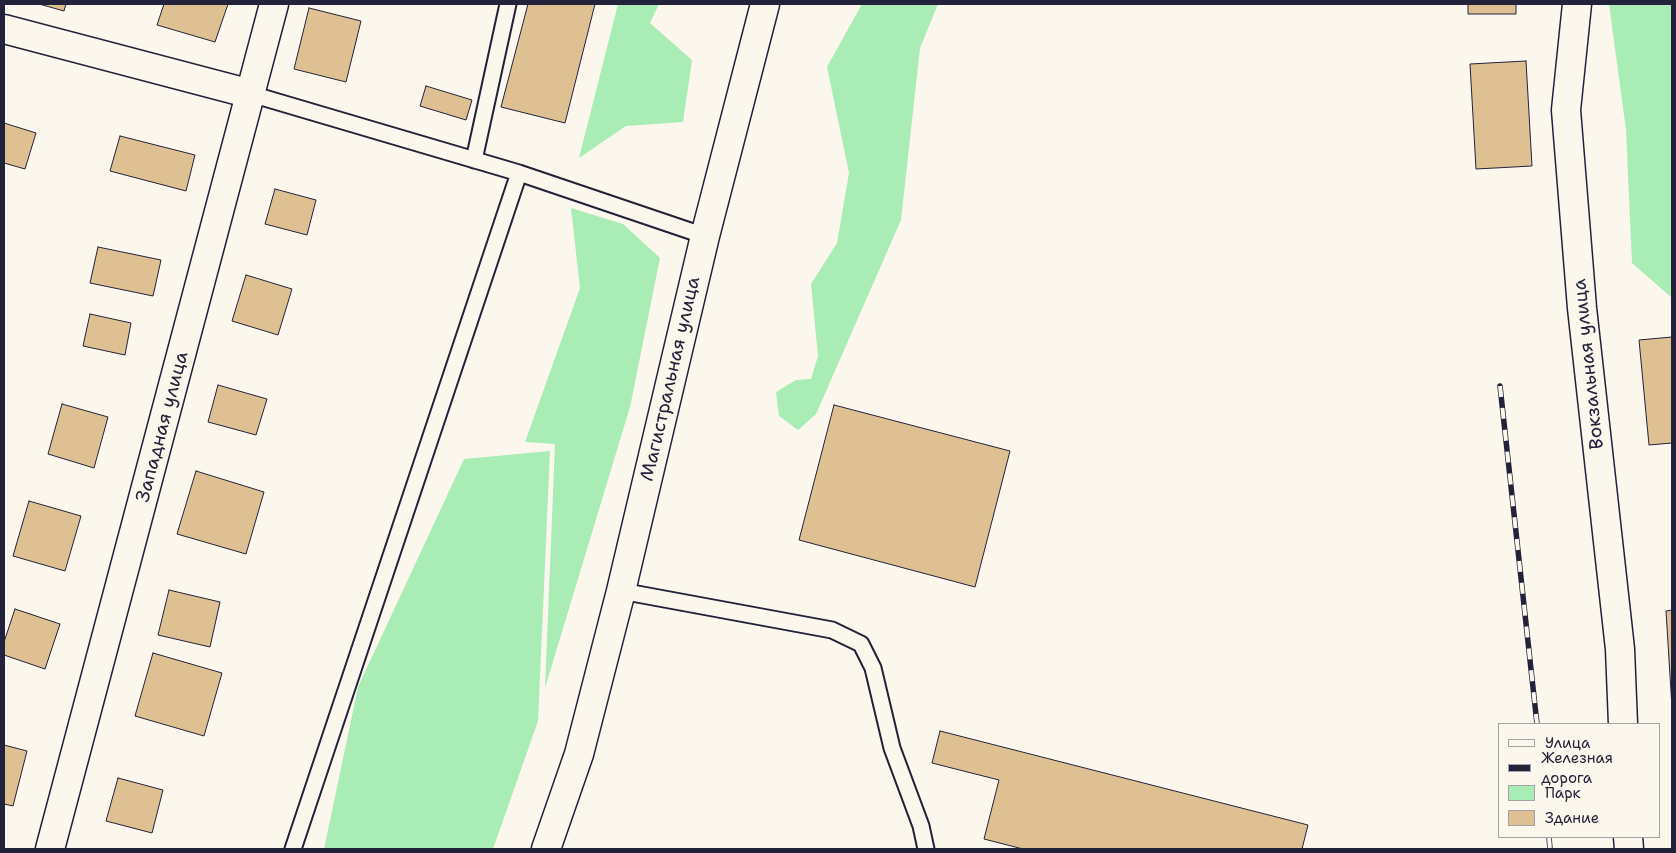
<!DOCTYPE html>
<html>
<head>
<meta charset="utf-8">
<style>
	body { margin:0 }
	#map { position:relative; width:1676px; height:853px; overflow:hidden; background:#fbf7ec; font-family:"Shantell Sans",sans-serif }
	canvas { display:block }
	.frame { position:absolute; inset:0; border:5px solid #22223b; pointer-events:none }
	.legend { position:absolute; left:1498px; top:723px; width:162px; height:115px; box-sizing:border-box; background:#fbf7ec; border:1px solid #a4a2a5; margin:0; padding:6px 9px; list-style:none; font-size:15px; color:#22223b }
	.legend li { display:flex; align-items:center; gap:10px; height:25px }
	.legend b { width:25px; border:1px solid #a4a2a5 }
</style>
</head>
<body>
<div id="map">
<canvas width="1676" height="853"></canvas>
<div class="frame"></div>
<ul class="legend">
<li><b style="height:6px;background:#fbf7ec"></b>Улица</li>
<li><b style="height:6px;background:#22223b"></b>Железная дорога</li>
<li><b style="height:14px;background:#aaecb5"></b>Парк</li>
<li><b style="height:14px;background:#dfc092"></b>Здание</li>
</ul>
</div>
<script>
const g = document.querySelector('canvas').getContext('2d');
g.lineJoin = 'round';
function paint(path, color) {
  g.fillStyle = color;
  g.fill(path, 'evenodd');
}
function shape(rows) {
  const path = new Path2D();
  for (const r of rows) {
    path.moveTo(r[0], r[1]);
    for (let i = 2; i < r.length; i += 2) path.lineTo(r[i], r[i + 1]);
  }
  return path;
}
function trace(path, color, width, dash) {
  g.strokeStyle = color;
  g.lineWidth = width;
  g.lineCap = dash ? 'butt' : 'round';
  g.setLineDash(dash || []);
  g.stroke(path);
}
function write(font, color, halo, rows, align = 'center') {
  g.font = font + ' "Shantell Sans",sans-serif';
  g.lineWidth = 4.5;
  g.setLineDash([]);
  g.textBaseline = 'middle';
  g.strokeStyle = halo;
  g.fillStyle = color;
  for (const [text, x, y, turn = 0] of rows) {
    g.save();
    g.translate(x, y);
    g.rotate((+turn || 0) * Math.PI / 180);
    g.textAlign = isNaN(turn) ? turn : align;
    if (halo) g.strokeText(text, 0, 0);
    g.fillText(text, 0, 0);
    g.restore();
  }
}
paint(shape([
	[618,4,659,4,650,23,692,60,683,122,626,126,579,158],
	[862,4,938,4,920,48,901,220,816,414,798,430,779,416,776,392,796,380,811,379,818,356,811,284,837,243,849,173,827,67],
	[1609,4,1672,4,1672,298,1632,263,1626,130],
	[571,208,623,224,660,258,630,407,545,688,555,444,525,442,580,288],
	[550,451,538,721,493,849,324,849,358,687,464,459]
]), '#aaecb5');
const building = shape([
	[39,4,66,4,64,11,39,4],
	[164,4,228,4,215,42,157,25,164,4],
	[528,4,595,4,565,123,501,107,528,4],
	[1468,4,1516,4,1516,14,1468,14,1468,4],
	[309,8,361,21,346,82,294,69,309,8],
	[1526,61,1532,166,1476,169,1470,64,1526,61],
	[426,86,472,100,466,120,420,106,426,86],
	[4,123,36,133,25,169,4,163,4,123],
	[120,136,195,155,186,191,110,171,120,136],
	[275,189,316,200,307,235,265,224,275,189],
	[98,247,161,260,153,296,90,283,98,247],
	[246,275,292,289,278,335,232,321,246,275],
	[90,314,131,323,125,355,83,346,90,314],
	[1672,337,1672,443,1649,445,1639,340,1672,337],
	[218,385,267,399,256,435,208,422,218,385],
	[62,404,108,417,94,468,48,454,62,404],
	[834,405,1010,451,975,587,799,540,834,405],
	[196,471,264,492,246,554,177,534,196,471],
	[29,501,81,516,65,571,13,556,29,501],
	[169,590,220,602,210,647,158,635,169,590],
	[15,609,60,624,45,669,4,655,4,642,15,609],
	[1672,610,1672,708,1666,611,1672,610],
	[153,653,222,673,204,736,135,716,153,653],
	[940,731,1308,825,1302,849,1023,849,984,839,999,780,932,763,940,731],
	[4,745,27,751,13,806,4,804,4,745],
	[118,778,163,790,152,833,106,821,118,778]
]);
paint(building, '#dfc092');
trace(building, '#22223b', 1);
const service = shape([
	[251,94,519,173],
	[474,160,508,4],
	[621,591,832,630,861,644,873,668,892,748,921,826,926,849],
	[293,849,519,173,705,236]
]);
const minor = shape([
	[1577,4,1566,110,1582,308,1620,649,1623,724],
	[4,29,251,94],
	[1628,837,1629,849],
	[50,849,274,4]
]);
const secondary = shape([
	[546,849,579,754,621,591,705,236,765,4]
]);
trace(service, '#22223b', 19);
trace(minor, '#22223b', 31);
trace(secondary, '#22223b', 31);
trace(service, '#fbf7ec', 15);
trace(minor, '#fbf7ec', 28);
trace(secondary, '#fbf7ec', 28);
const rail = shape([
	[1500,386,1537,724],
	[1549,837,1550,849]
]);
trace(rail, '#22223b', 5.5);
trace(rail, '#fbf7ec', 4, [11]);
write('19px', '#22223b', '#fbf7ec', [
	["Вокзальная улица",1589,364,-96],
	["Магистральная улица",671,379,-77],
	["Западная улица",163,427,-75]
]);
</script>
</body>
</html>
